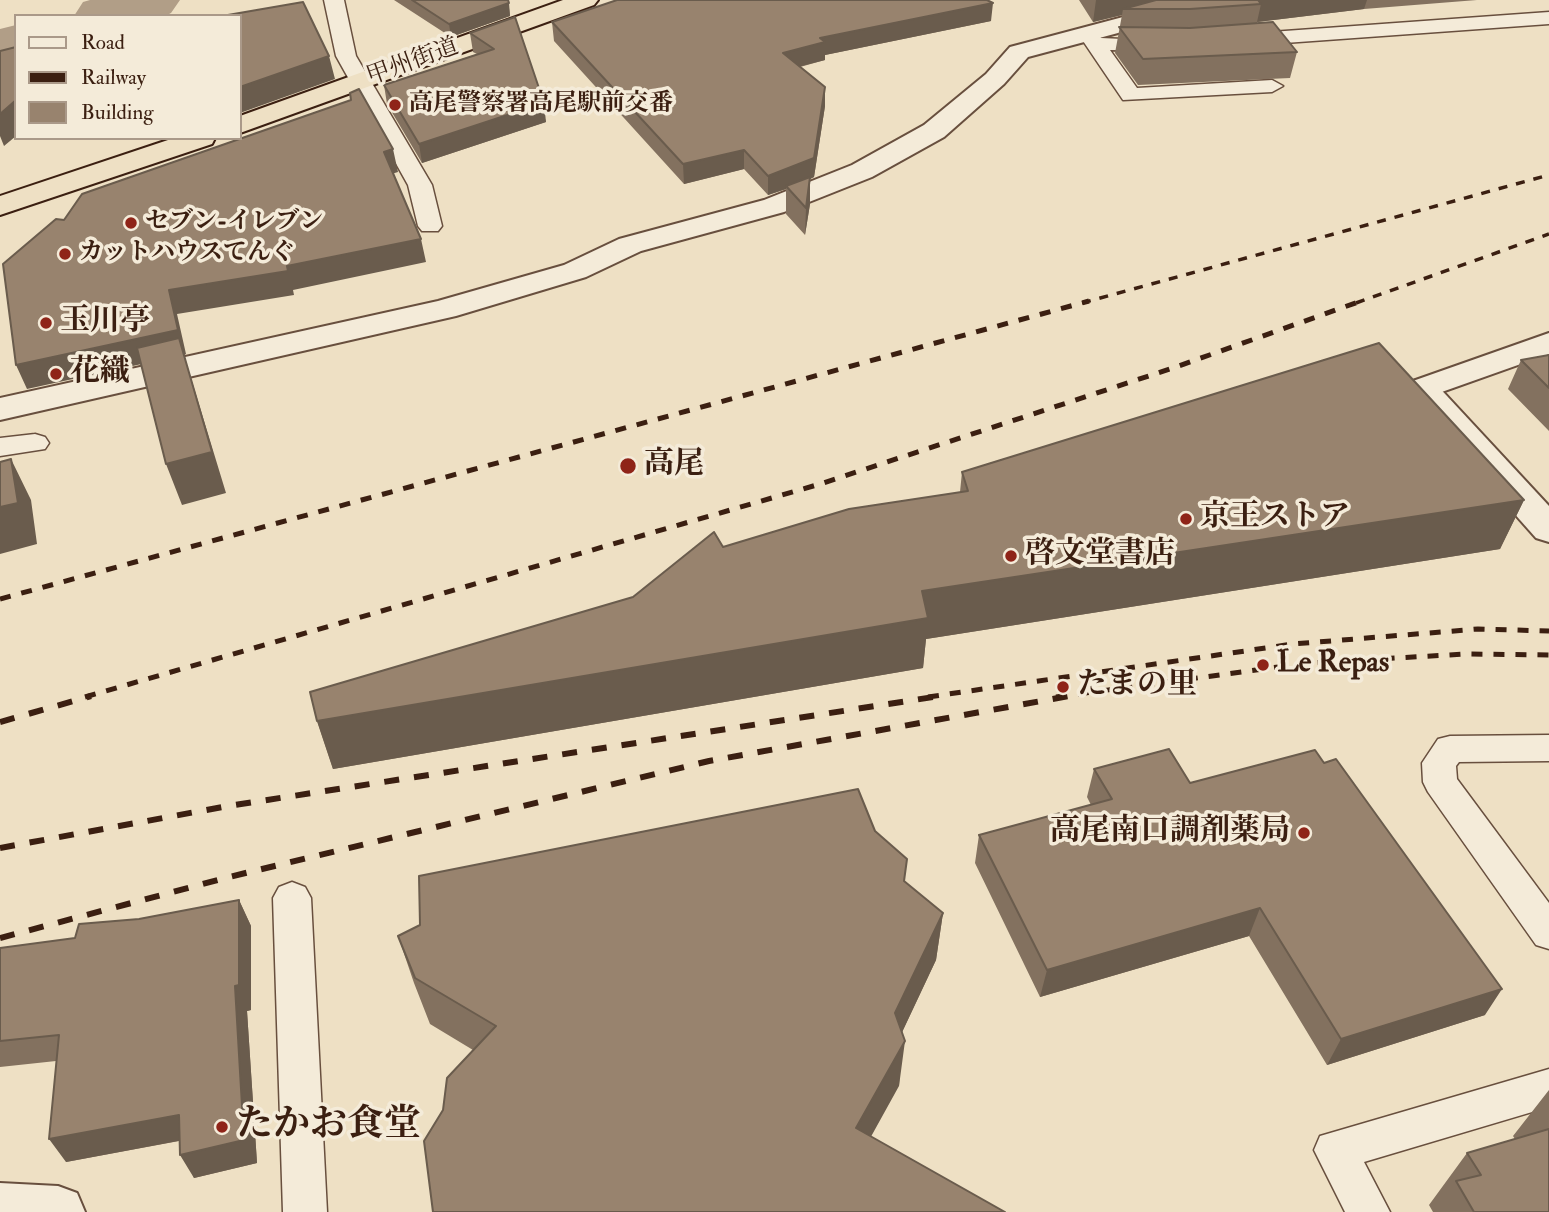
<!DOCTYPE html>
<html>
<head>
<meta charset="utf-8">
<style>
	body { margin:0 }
	#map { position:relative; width:1549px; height:1212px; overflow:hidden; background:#eee0c4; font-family:"IM FELL Double Pica",serif }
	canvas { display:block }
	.legend { position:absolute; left:14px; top:14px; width:228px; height:126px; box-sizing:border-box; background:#f4ebd9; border:2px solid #aa9989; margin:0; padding:9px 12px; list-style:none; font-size:21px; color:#3b1f11 }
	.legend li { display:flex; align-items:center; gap:14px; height:35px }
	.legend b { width:35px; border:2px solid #aa9989 }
</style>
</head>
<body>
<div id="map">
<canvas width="1549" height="1212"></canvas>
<ul class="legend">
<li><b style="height:9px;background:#f4ebd9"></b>Road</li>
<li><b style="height:9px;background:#3b1f11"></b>Railway</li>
<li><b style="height:19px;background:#98836e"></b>Building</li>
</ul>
</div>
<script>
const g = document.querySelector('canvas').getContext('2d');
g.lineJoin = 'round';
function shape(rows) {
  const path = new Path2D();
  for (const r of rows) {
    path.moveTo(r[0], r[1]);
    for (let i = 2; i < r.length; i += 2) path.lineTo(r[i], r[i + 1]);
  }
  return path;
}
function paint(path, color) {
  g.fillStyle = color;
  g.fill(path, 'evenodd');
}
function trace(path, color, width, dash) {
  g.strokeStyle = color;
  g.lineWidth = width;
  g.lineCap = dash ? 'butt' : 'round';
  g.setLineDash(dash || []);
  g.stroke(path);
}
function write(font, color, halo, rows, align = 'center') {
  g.font = font + ' "IM FELL Double Pica","Noto Serif JP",serif';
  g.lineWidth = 7;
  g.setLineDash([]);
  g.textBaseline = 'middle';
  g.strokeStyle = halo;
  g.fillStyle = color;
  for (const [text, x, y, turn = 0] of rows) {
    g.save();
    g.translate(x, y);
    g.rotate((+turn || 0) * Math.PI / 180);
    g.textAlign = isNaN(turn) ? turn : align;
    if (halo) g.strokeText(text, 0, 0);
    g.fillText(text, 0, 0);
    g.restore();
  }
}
paint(shape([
	[90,0,180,0,171,13,165,16,74,16,83,2,90,0],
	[16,25,16,66,0,70,0,29,16,25]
]), '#b19e87');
const service = shape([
	[324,0,344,0,356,56,432,185,442,226,438,231,422,231,418,226,408,185,336,56,324,0],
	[1549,12,1549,24,1243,46,1233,40,1243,34,1549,12],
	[1089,29,1096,31,1101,38,1167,41,1170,45,1167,49,1160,51,1110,50,1137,88,1272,80,1283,86,1272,92,1123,100,1079,35,1089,29],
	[35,434,45,437,49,443,45,449,0,456,0,438,35,434],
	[1549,735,1549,761,1459,762,1456,766,1457,779,1549,903,1549,949,1536,945,1428,792,1423,782,1422,763,1438,739,1450,736,1549,735],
	[292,882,305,887,311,898,327,1212,283,1212,273,898,279,887,292,882],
	[1549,1069,1549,1107,1364,1162,1390,1212,1345,1212,1314,1150,1320,1136,1549,1069]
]);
const minor = shape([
	[1187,0,1227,0,1223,5,1028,57,1004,84,944,137,872,177,784,212,641,251,586,277,456,316,0,420,0,398,438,301,564,265,619,239,764,200,852,165,924,125,986,74,1010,47,1187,0],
	[1549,333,1549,354,1422,399,1410,396,1405,389,1410,382,1549,333],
	[0,1183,58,1186,77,1193,85,1212,0,1212,0,1183]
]);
const tertiary = shape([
	[1422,379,1434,382,1549,506,1549,542,1536,538,1410,396,1405,389,1410,382,1422,379]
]);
const trunk = shape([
	[563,0,598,0,594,5,240,133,240,116,563,0],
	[174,138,215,138,212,144,0,215,0,196,174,138]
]);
trace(service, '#684f3e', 3);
trace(minor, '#684f3e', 4);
trace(tertiary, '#684f3e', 4);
trace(trunk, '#3b1f11', 4);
paint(service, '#f4ebd9');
paint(minor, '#f4ebd9');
paint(tertiary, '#f4ebd9');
paint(trunk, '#eee0c4');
trace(shape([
	[1082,303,1549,175],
	[1356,303,1549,234]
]), '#3b1f11', 3.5, [9, 9]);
trace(shape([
	[0,599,1089,301],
	[85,697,820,484,1173,368,1361,301],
	[928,697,1293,644,1478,629,1549,631],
	[1056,697,1308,663,1465,654,1549,655]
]), '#3b1f11', 5, [11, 11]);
trace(shape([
	[0,722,91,696],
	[0,848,228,806,940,696],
	[0,938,229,877,709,761,1069,696]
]), '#3b1f11', 6, [15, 15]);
paint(shape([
	[394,0,508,0,510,16,451,37],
	[1079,0,1477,0,1364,9,1257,22,1257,23,1297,52,1290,78,1138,85,1115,53,1122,15,1093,22],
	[515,17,546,122,422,163,387,104,384,85,477,54,473,52,470,33],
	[991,21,825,55,825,60,800,67,825,106,814,177,810,179,810,204,805,235,786,214,786,189,768,195,744,169,684,184,554,41,552,22],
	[1549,355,1549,431,1508,389,1521,360],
	[962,472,1524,500,1500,549,926,639,923,668,333,769,317,721,633,597,723,547,960,492],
	[1094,769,1190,783,1485,1015,1327,1065,1249,936,1040,997,975,863,979,835,1091,805,1087,797],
	[875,831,905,882,943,913,936,960,902,1032,899,1086,443,1110,473,1050,430,1024,414,983,398,936],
	[239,900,251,926,251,1010,247,1011,257,1163,194,1178,179,1141,66,1162,56,1061,0,1067,0,948,75,938,139,919],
	[1549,1090,1549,1212,1433,1212,1429,1205,1467,1153,1515,1139,1513,1136]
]), '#83715f');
paint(shape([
	[1096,0,1177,0,1123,9,1122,15,1093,22],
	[1254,0,1367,0,1364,9,1257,22,1261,4],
	[509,3,510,16,451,37,449,24],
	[993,3,991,21,825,55,825,60,782,71,783,53,820,38],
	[329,56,335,79,240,113,240,87],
	[825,87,825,106,814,177,810,179,810,204,805,235,806,208,786,186,786,189,768,195,768,176],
	[16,100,16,136,4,146,0,136,0,114],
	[544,103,546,122,422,163,419,144],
	[393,149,398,172,388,175,384,152],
	[744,150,744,169,684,184,683,164],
	[421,239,426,262,293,290,294,295,177,314,186,354,184,355,226,493,182,505,166,464,183,355,27,389,16,365,169,290],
	[11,459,31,500,37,544,0,554,0,507],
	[1524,500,1500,549,926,639,923,668,333,769,317,721,922,591],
	[239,900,251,926,251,1010,247,1011,257,1163,194,1178,180,1155,235,986],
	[1260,908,1249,936,1040,997,1047,970],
	[943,913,936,960,890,1058,895,1013],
	[1502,989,1485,1015,1327,1065,1341,1039],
	[905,1041,899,1086,852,1171,856,1128],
	[179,1115,194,1138,66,1162,49,1139]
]), '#6a5c4d');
const building = shape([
	[412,0,508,0,509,3,449,24,412,0],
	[617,0,987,0,993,3,820,38,825,42,783,53,825,87,814,158,768,176,744,150,683,164,552,22,617,0],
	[1156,0,1258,0,1261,4,1190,9,1123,9,1156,0],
	[303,2,329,56,240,87,240,16,222,16,303,2],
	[515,17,544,103,419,144,384,85,494,49,470,33,515,17],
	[1273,22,1297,52,1143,59,1119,27,1190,28,1273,22],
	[16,47,16,100,0,114,0,51,16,47],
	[359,89,393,149,384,152,421,239,287,266,288,271,169,290,178,330,16,365,3,264,56,219,64,220,82,194,351,100,350,93,359,89],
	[810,177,806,208,786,186,810,177],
	[179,338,212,452,166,464,137,348,179,338],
	[1379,343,1524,500,922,591,928,618,317,721,310,692,633,597,714,532,723,547,849,509,968,491,962,472,1379,343],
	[1549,355,1549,388,1521,360,1549,355],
	[11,459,18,503,0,507,0,462,11,459],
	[1169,749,1190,783,1315,750,1324,763,1336,759,1502,989,1341,1039,1260,908,1047,970,979,835,1112,799,1094,769,1169,749],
	[858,789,875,831,907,859,904,881,943,913,895,1013,905,1041,856,1128,1005,1212,433,1212,424,1141,443,1110,447,1078,496,1026,415,978,398,936,420,925,419,876,858,789],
	[239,900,239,985,235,986,244,1140,180,1155,179,1115,49,1139,59,1035,0,1041,0,948,75,938,79,924,139,919,239,900],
	[1549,1129,1549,1212,1474,1212,1456,1181,1481,1175,1467,1153,1549,1129]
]);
paint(building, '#98836e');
trace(building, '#6a5c4d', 2);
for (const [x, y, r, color] of [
	[395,105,7,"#8f2418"],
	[131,223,7,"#8f2418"],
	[65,254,7,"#8f2418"],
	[46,323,7,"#8f2418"],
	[56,374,7,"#8f2418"],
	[628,466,9,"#8f2418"],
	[1186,519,7,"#8f2418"],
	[1011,556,7,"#8f2418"],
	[1263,665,7,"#8f2418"],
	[1063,687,7,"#8f2418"],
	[1304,833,7,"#8f2418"],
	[222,1127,7,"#8f2418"]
]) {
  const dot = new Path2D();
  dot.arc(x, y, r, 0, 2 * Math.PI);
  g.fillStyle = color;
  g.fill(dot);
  trace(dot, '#f4ebd9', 2.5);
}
write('24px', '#3b1f11', '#f4ebd9', [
	["甲州街道",413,63,-20]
]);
write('bold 24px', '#3b1f11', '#f4ebd9', [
	["高尾警察署高尾駅前交番",409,105],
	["セブン-イレブン",145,223],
	["カットハウスてんぐ",79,254]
], 'left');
write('bold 30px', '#3b1f11', '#f4ebd9', [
	["玉川亭",60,323],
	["花織",70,374],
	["高尾",644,466],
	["京王ストア",1200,519],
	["啓文堂書店",1025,556],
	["Le Repas",1277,665],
	["たまの里",1077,687],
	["高尾南口調剤薬局",1290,833,"right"]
], 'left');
write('bold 37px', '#3b1f11', '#f4ebd9', [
	["たかお食堂",236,1127]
], 'left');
</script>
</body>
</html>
